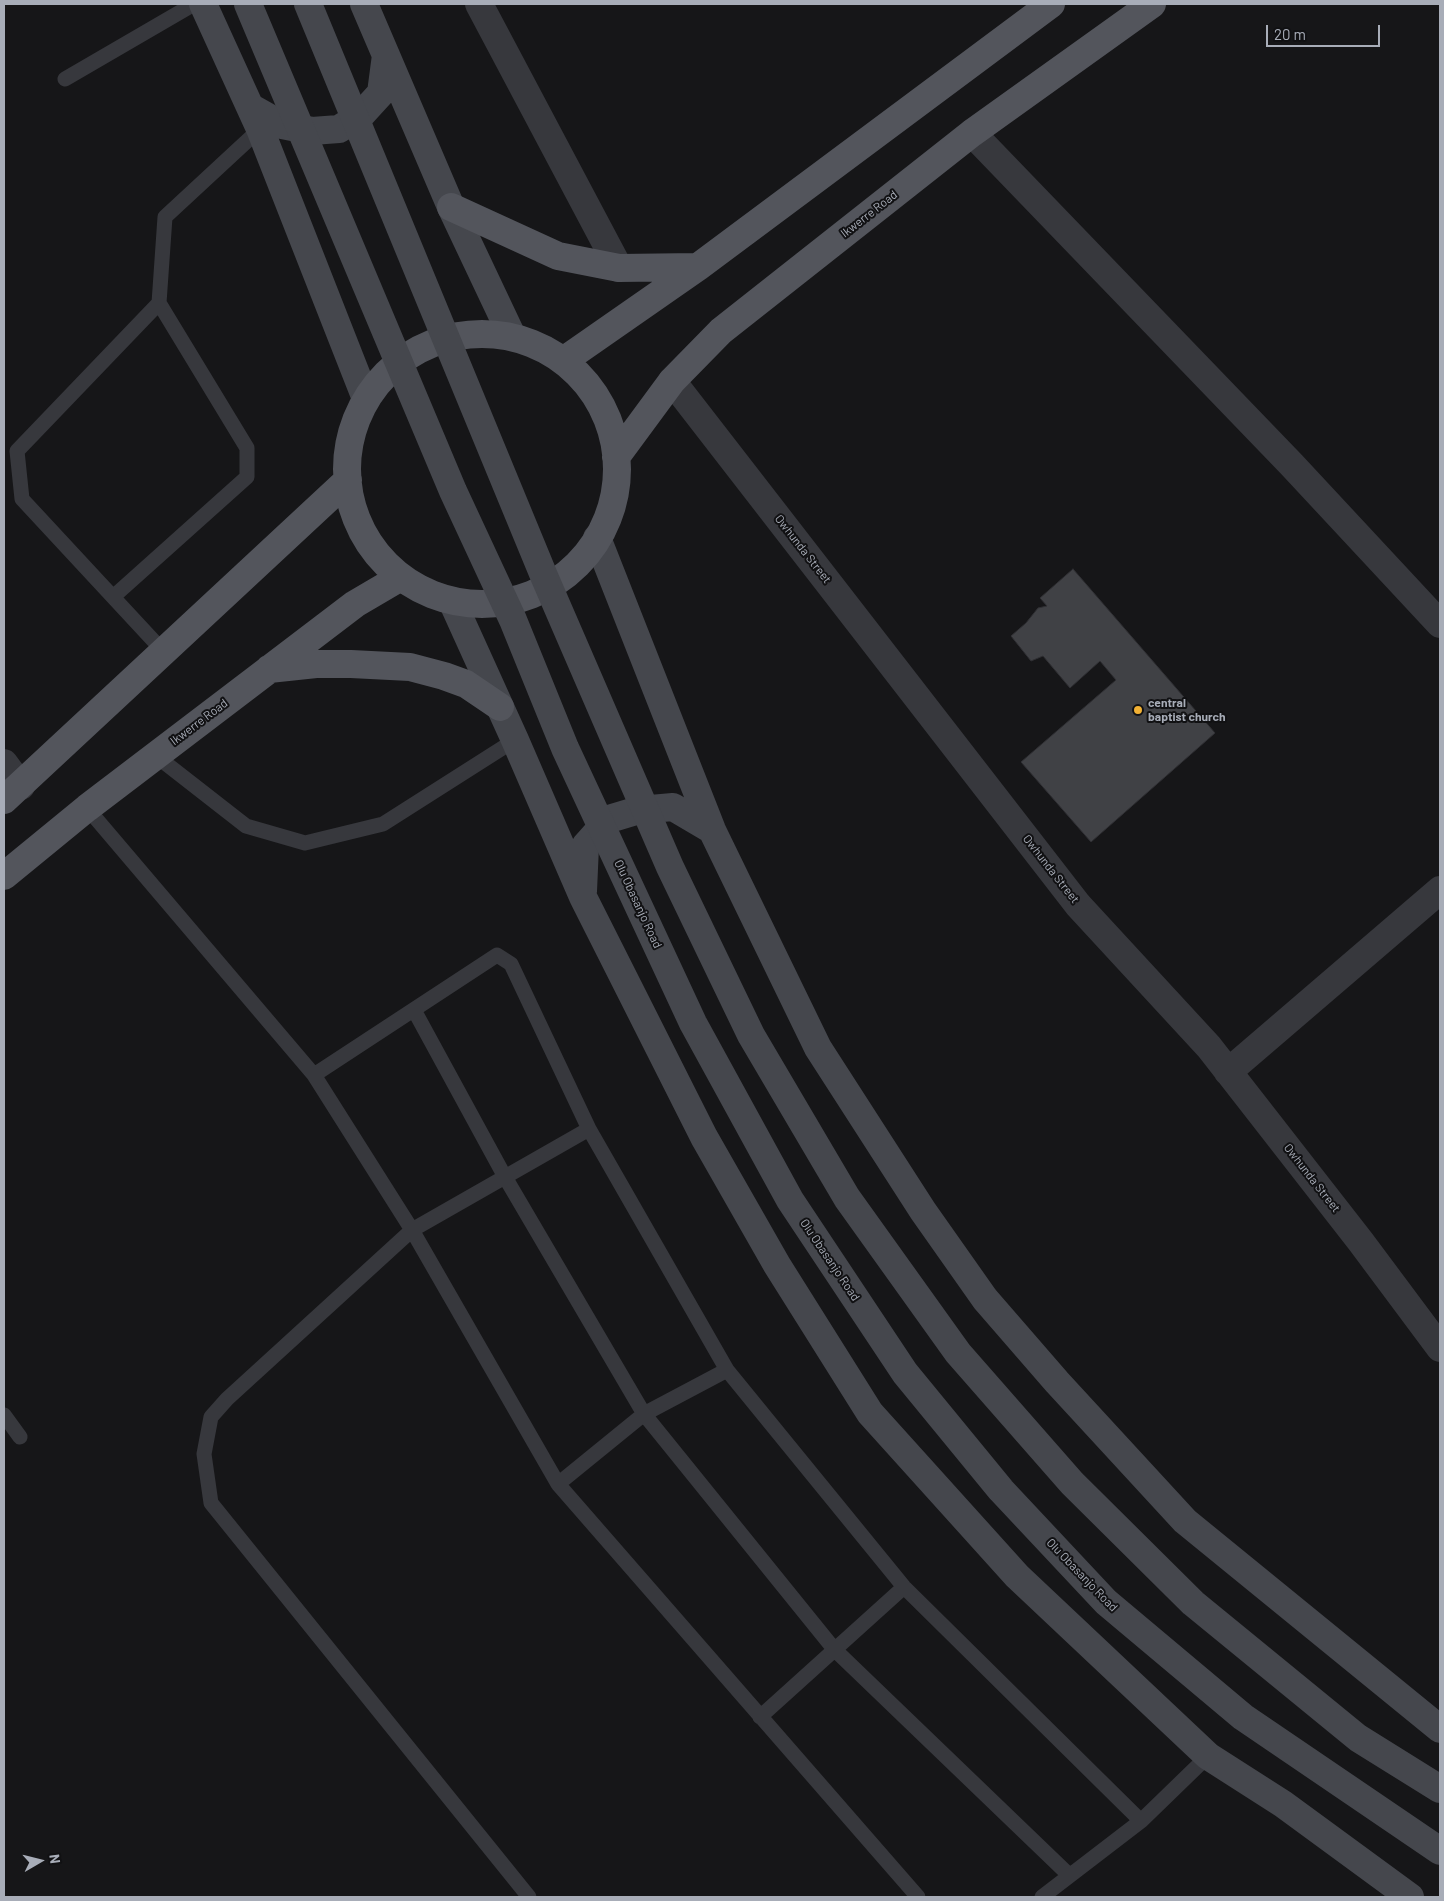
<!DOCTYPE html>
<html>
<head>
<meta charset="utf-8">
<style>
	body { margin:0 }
	#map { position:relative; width:1444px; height:1901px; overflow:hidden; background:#161618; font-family:Barlow,sans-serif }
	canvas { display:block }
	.frame { position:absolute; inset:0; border:5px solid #a8adb8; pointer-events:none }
	.north { position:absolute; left:15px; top:1836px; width:50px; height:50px; -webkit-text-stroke:4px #111113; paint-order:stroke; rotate:82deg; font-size:14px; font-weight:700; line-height:20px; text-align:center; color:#a8adb8 }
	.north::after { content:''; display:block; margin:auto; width:18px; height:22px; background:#a8adb8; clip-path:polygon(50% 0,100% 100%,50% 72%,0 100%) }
	.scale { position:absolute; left:1266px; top:25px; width:114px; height:22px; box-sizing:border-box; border:2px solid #a8adb8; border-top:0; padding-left:6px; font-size:15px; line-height:18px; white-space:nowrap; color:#a8adb8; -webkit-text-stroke:4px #111113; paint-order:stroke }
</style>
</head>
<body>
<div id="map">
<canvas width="1444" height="1901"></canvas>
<div class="frame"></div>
<div class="north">N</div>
<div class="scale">20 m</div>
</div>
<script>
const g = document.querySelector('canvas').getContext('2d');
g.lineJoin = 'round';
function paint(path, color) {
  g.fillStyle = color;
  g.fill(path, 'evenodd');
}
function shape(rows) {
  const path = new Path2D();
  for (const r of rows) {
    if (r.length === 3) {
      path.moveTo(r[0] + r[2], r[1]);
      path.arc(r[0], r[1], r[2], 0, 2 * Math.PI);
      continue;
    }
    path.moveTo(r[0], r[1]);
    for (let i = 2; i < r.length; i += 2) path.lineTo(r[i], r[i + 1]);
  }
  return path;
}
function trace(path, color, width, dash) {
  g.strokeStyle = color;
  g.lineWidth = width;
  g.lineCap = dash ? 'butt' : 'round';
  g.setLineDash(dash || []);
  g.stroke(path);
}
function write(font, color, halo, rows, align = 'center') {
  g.font = font + ' Barlow,sans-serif';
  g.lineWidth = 4;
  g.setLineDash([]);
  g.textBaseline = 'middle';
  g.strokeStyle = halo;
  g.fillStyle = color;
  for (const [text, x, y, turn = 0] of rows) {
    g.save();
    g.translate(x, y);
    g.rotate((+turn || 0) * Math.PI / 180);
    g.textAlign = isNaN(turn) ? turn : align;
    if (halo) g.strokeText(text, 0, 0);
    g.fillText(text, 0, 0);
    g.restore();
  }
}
const building = shape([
	[1073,569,1215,733,1091,842,1021,762,1116,680,1100,661,1070,688,1043,656,1031,661,1011,636,1026,623,1038,608,1047,606,1040,598,1073,569]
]);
paint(building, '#404145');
trace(building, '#303034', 1);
trace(shape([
	[65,79,194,4],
	[113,597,247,477,247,448,159,303],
	[164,652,22,499,17,451,159,303,165,217,260,129],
	[155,755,246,826,305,843,383,824,515,740],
	[87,808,314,1075,412,1230,558,1484,918,1897],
	[414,1010,505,1177,644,1414,834,1649,1069,1875],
	[314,1075,497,955,511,964,589,1129,727,1370,904,1587,1141,1821],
	[4,1415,20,1437],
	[558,1484,644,1414,727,1370],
	[760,1717,904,1587],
	[529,1897,211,1503,204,1454,211,1417,227,1399,412,1230,589,1129],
	[1042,1897,1141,1821,1208,1756]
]), '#37383d', 15);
trace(shape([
	[479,4,619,268],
	[972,133,1292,465,1440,624],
	[672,381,1078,905,1209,1047,1361,1242,1440,1348],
	[4,763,21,786],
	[1228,1072,1440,890]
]), '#37383d', 28);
trace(shape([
	[203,4,260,129,366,399],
	[364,4,451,207,512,336],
	[250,107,282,125,312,131,339,129,360,116,381,93,386,55],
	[597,538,712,830,818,1048,923,1211,985,1299,1057,1382,1185,1521,1440,1729],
	[452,601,515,740,583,897,704,1137,777,1265,870,1413,1017,1576,1208,1756,1283,1804,1410,1897],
	[583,891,585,846,609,819,639,810,673,807,712,830]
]), '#45474d', 28);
trace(shape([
	[451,207,558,256,619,268,698,267],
	[482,469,135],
	[563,361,698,267,1051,4],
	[616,457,672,381,721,331,972,133,1152,4],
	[269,669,316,664,351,664,410,667,444,676,466,684,500,707],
	[4,800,348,480],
	[4,876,87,808,355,604,401,577]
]), '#53555c', 28);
trace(shape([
	[248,4,453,491,513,620,565,748,693,1023,790,1200,905,1373,1001,1490,1106,1602,1243,1717,1440,1851],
	[308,4,544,576,670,867,751,1035,847,1198,958,1353,1072,1483,1193,1603,1358,1738,1440,1789]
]), '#45474d', 28);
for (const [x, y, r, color] of [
	[1138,710,5,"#f2b134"]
]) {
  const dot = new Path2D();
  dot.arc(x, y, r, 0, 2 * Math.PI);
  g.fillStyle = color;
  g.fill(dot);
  trace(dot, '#111113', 2);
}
write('12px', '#a8adb8', '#111113', [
	["Ikwerre Road",869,214,-38],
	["Owhunda Street",803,549,52],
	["Ikwerre Road",199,722,-37],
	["Owhunda Street",1051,869,52],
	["Olu Obasanjo Road",638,904,65],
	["Owhunda Street",1312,1178,52],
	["Olu Obasanjo Road",830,1260,56],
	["Olu Obasanjo Road",1082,1575,46]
]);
write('bold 12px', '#a8adb8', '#111113', [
	["central",1148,703],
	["baptist church",1148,717]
], 'left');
</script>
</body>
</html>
